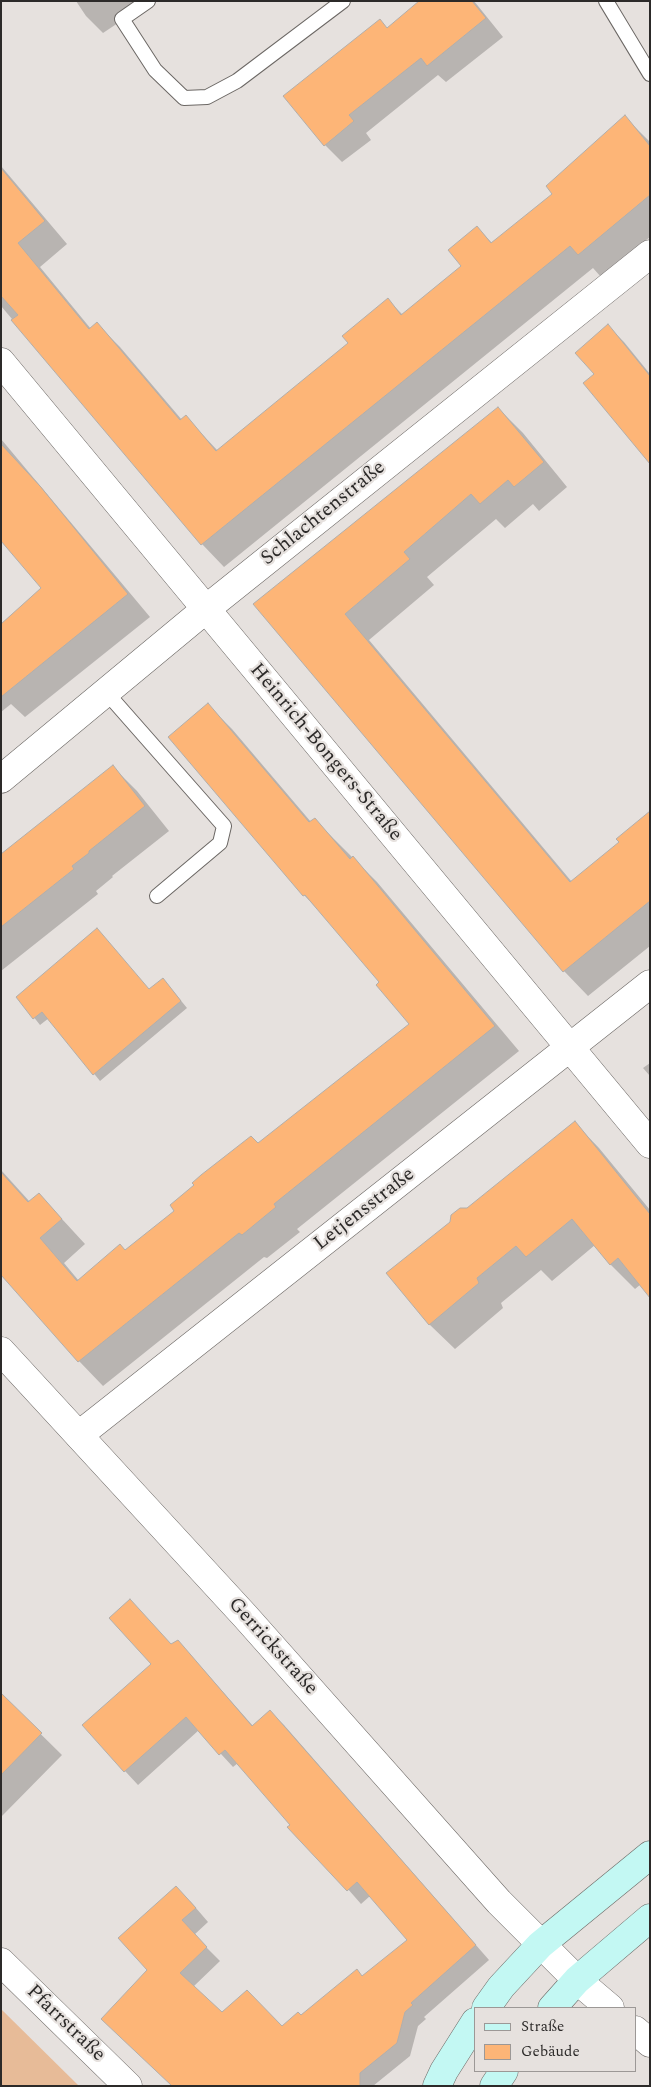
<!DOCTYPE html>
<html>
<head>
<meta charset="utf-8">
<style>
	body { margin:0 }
	#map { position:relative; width:651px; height:2087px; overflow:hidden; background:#e6e1de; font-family:Spectral,serif }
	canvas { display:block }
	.frame { position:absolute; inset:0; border:2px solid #2c2a29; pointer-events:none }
	.legend { position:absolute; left:474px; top:2007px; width:162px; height:65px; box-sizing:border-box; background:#e6e1de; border:1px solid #9c9896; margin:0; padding:6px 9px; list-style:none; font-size:15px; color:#2c2a29 }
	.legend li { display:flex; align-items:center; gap:10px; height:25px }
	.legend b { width:25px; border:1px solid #9c9896 }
</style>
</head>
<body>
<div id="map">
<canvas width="651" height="2087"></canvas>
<div class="frame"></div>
<ul class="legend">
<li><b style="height:6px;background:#c3f8f3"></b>Straße</li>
<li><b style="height:14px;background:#fdb577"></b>Gebäude</li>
</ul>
</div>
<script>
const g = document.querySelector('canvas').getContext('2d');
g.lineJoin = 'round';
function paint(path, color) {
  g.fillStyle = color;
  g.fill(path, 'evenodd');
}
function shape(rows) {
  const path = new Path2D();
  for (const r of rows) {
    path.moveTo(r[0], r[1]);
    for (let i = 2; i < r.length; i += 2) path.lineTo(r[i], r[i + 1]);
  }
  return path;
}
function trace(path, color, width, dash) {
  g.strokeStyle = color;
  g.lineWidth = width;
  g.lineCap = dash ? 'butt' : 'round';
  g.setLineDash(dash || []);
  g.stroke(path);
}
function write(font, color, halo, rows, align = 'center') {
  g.font = font + ' Spectral,serif';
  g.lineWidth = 4.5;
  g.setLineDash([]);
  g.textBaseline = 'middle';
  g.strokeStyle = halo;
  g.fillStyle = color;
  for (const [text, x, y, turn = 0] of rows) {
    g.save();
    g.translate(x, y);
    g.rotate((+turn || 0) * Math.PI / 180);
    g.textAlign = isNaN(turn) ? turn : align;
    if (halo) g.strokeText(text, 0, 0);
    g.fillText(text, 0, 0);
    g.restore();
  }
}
paint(shape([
	[1,2009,79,2086,1,2086]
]), '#e7bb98');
paint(shape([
	[76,1,151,1,103,33,86,16],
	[421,1,474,1,503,37,446,82,438,75,366,133,371,140,342,162,325,145],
	[625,117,650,142,650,237,601,277,593,268,224,567,202,544,1,306,1,166,67,244,40,267,91,329,97,324,120,347,182,420,186,417,218,451,349,343,388,300,403,315,463,267,477,227,492,243,554,195],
	[608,326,624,342,650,374,650,459,596,374],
	[498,408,523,433,567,487,539,511,533,504,505,528,496,519,427,577,434,585,369,640,572,882,621,842,650,826,650,946,588,996,564,971,254,604],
	[1,439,150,617,25,717,11,704,1,712,1,626,42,588,1,539],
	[208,705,232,729,311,822,315,820,377,882,519,1051,297,1229,300,1232,267,1258,264,1257,103,1386,79,1361,1,1273,1,1170,30,1202,39,1194,85,1244,64,1263,79,1281,126,1251,411,1024,381,982,325,917,304,895],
	[113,767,137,791,169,831,112,876,113,877,96,891,98,894,1,971,1,856],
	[169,986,187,1008,100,1081,49,1018,40,1025,18,997,150,991],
	[650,1063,650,1076,643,1068],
	[575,1123,599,1148,650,1210,650,1296,641,1284,635,1289,610,1264,595,1245,552,1281,541,1270,501,1303,503,1308,455,1349,430,1325,388,1273],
	[178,1641,253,1726,270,1712,284,1725,489,1960,424,2017,426,2019,418,2026,410,2056,373,2086,172,2086,149,1970,190,1901,208,1922,194,1935,220,1961,193,1987,222,2014,282,2027,362,1977,409,1940,370,1896,361,1904,238,1763,233,1767,199,1730,138,1785,125,1771,172,1645],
	[1,1695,62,1755,1,1817]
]), '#0003');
const building = shape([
	[419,1,472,1,486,18,427,66,421,58,349,115,354,121,324,146,283,96,380,19,387,28,419,1],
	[625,115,650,146,650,195,578,255,570,246,201,545,11,320,18,315,1,296,1,168,45,221,18,243,89,329,97,322,180,420,186,415,216,451,348,343,342,336,388,298,401,315,461,266,448,250,477,226,491,243,552,194,546,186,625,115],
	[608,324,650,376,650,464,583,383,594,374,575,353,608,324],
	[498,407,544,462,514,487,508,480,480,504,471,494,404,552,410,559,345,614,570,882,619,842,616,839,650,811,650,901,563,972,253,604,498,407],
	[1,444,40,486,128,594,1,697,1,624,41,588,1,541,1,444],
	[208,703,309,822,315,818,350,859,353,856,495,1026,274,1204,276,1207,242,1235,239,1233,78,1362,1,1275,1,1172,28,1202,39,1193,62,1219,40,1238,77,1281,120,1244,125,1250,174,1211,170,1205,194,1185,192,1183,201,1175,251,1136,258,1143,409,1024,376,985,379,982,305,895,303,896,168,737,208,703],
	[113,765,145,806,89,851,89,853,72,866,74,869,1,927,1,854,113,765],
	[97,928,149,989,163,978,181,1001,93,1075,42,1012,33,1019,16,997,97,928],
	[575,1121,650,1214,650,1298,618,1258,610,1265,572,1219,526,1257,516,1246,477,1278,479,1283,429,1325,386,1273,450,1222,451,1215,460,1208,467,1208,575,1121],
	[130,1599,171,1644,178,1640,252,1726,270,1710,476,1945,411,2003,413,2005,405,2012,397,2043,360,2073,360,2086,172,2086,101,2019,147,1970,118,1938,176,1886,196,1908,182,1920,207,1947,180,1973,222,2012,247,1990,282,2026,298,2012,301,2015,357,1969,362,1976,407,1940,357,1882,347,1891,287,1827,290,1825,225,1750,219,1755,186,1717,124,1772,82,1725,151,1664,109,1618,130,1599],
	[1,1693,42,1733,1,1775,1,1693]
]);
paint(building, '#fdb577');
trace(building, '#b2aeaa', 1);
const service = shape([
	[148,1,122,19,155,70,184,98,207,97,237,81,343,1],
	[606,1,650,74],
	[106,692,224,826,220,843,157,896]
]);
const minor = shape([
	[1,362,650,1144],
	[1,779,206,609,650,254],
	[79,1435,650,984],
	[1,1962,128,2086]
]);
const tertiary = shape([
	[1,1351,245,1616,499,1902,577,1980,610,2008],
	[635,2030,650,2043]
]);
const secondary = shape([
	[486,2008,501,1987,540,1945,650,1855],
	[552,2008,577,1980,650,1918],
	[437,2086,444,2071,475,2022],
	[494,2086,504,2071]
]);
trace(service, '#6b6764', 16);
trace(minor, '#6b6764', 29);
trace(tertiary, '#6b6764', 29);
trace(secondary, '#6b6764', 29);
trace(service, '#fff', 14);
trace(minor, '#fff', 28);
trace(tertiary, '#fff', 28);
trace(secondary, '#c3f8f3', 28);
write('20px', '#2c2a29', '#e6e1de', [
	["Schlachtenstraße",324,514,-39],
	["Heinrich-Bongers-Straße",325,753,50],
	["Letjensstraße",365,1210,-38],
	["Gerrickstraße",272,1647,48],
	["Pfarrstraße",65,2024,44]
]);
</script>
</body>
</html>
